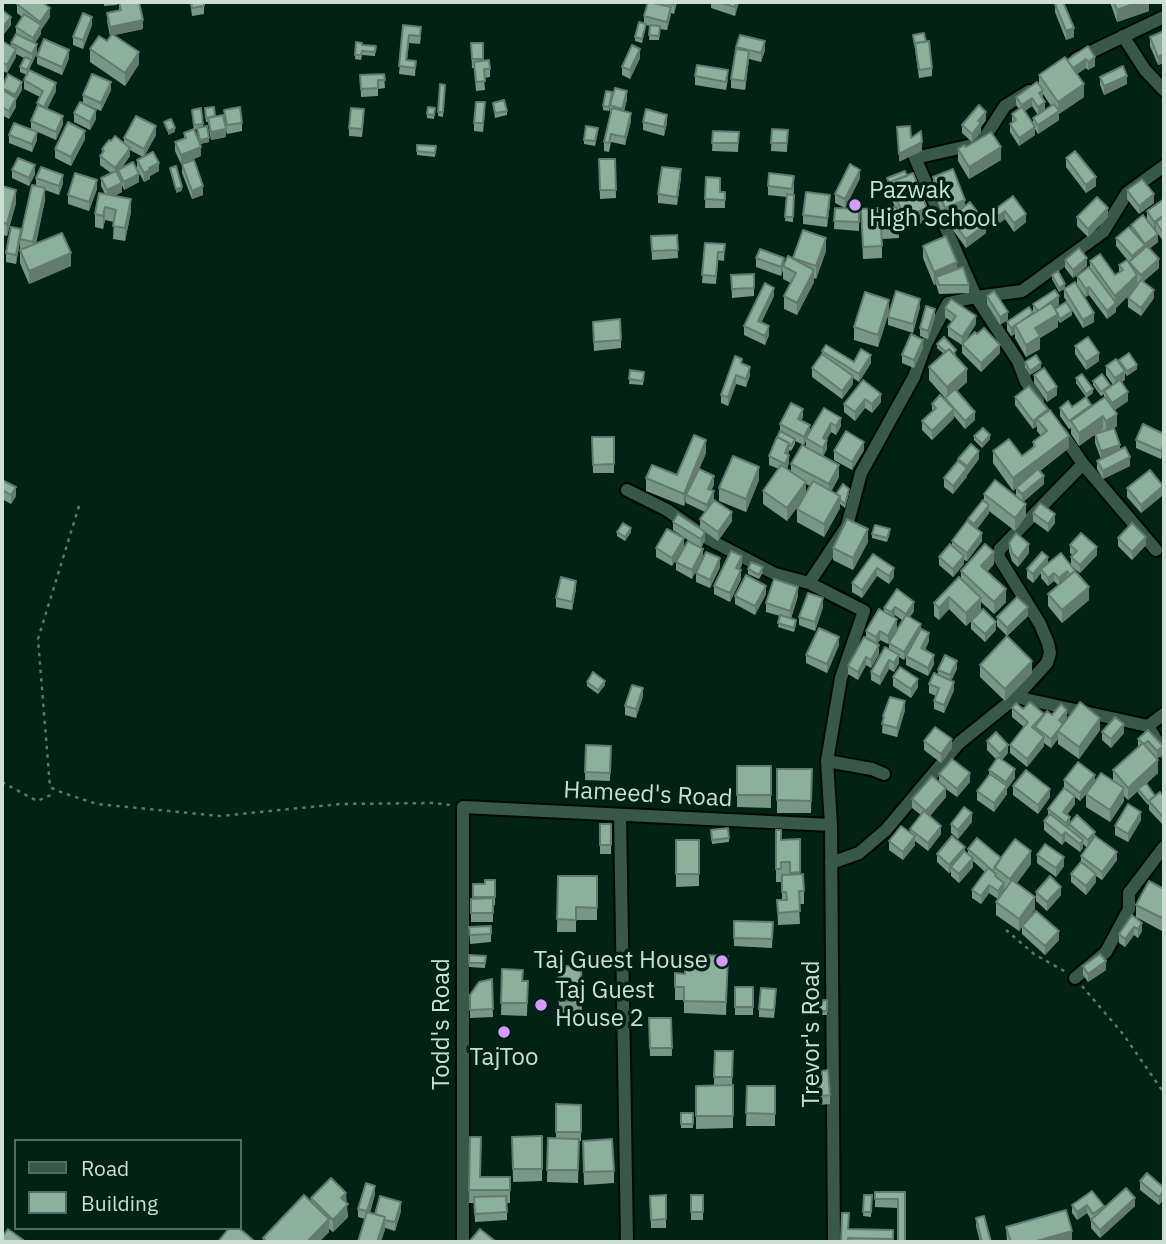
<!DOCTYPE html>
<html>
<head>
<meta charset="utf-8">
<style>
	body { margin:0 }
	#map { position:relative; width:1166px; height:1244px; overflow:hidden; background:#012214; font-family:"IBM Plex Sans",sans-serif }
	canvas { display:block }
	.frame { position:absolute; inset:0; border:4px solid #cddfd5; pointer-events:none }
	.legend { position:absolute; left:14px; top:1139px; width:228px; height:91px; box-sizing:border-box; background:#012214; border:2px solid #536e61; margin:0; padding:9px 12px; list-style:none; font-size:21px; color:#cddfd5 }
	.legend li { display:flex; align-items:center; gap:14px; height:35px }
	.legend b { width:35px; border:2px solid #536e61 }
</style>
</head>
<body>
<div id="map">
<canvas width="1166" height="1244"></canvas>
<div class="frame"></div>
<ul class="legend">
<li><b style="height:9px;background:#385949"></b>Road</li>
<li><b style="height:19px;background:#8db09d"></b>Building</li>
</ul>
</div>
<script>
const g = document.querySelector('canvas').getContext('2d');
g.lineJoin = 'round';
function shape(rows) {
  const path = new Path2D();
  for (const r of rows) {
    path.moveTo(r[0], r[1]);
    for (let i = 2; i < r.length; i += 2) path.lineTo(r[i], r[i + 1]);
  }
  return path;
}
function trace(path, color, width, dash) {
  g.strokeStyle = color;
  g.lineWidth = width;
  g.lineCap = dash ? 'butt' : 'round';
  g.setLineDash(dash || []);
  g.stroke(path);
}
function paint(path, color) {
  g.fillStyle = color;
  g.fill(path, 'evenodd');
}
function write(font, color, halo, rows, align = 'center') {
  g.font = font + ' "IBM Plex Sans",sans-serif';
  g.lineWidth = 7;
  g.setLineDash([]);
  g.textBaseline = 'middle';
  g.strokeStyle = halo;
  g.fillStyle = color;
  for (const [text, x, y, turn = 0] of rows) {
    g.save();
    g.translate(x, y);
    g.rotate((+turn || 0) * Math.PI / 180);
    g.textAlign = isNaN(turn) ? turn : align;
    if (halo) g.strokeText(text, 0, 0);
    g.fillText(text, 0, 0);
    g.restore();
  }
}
const minor = shape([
	[1123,36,1145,70,1164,90],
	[1076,59,1164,17],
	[1029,91,1005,106,985,137,977,144,915,158,976,297,1018,361,1026,382,1038,400],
	[1061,432,1083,464,1156,550],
	[627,490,667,510,710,540,775,574,809,583],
	[1016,697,1148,726,1164,753],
	[1148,726,1164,714],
	[827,761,872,769,884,774],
	[620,815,627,1242],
	[831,863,859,853,886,830,959,743,1016,697,1047,663,1050,653,1048,643,1040,624,998,556,1000,549,1004,545,1083,464],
	[1075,978,1106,952,1129,909,1129,893,1164,847],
	[463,1242,463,807,831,825],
	[834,1242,831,825,827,761,841,678,864,611,809,583,847,526,861,473,914,377,926,344,948,303,976,297,1022,291,1103,232,1127,193,1164,166]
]);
trace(minor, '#000a03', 16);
trace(shape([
	[79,506,38,639,50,787,63,793,97,804,220,816,340,804,434,803,451,805],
	[2,782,37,801,53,794,54,792],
	[1006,930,1034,954,1066,972],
	[1082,986,1123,1034,1164,1093]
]), '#5d776b', 2.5, [3.5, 5]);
trace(minor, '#385949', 12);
paint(shape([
	[104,2,117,2,117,5,104,6],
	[119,2,143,29,114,35,139,64,125,86,90,62,90,49,107,41,110,36,107,21,107,13,119,10],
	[190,2,204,2,204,14,192,16],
	[648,2,677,2,674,14,671,13,667,30,660,29,659,40,649,40,650,26,646,25,642,43,635,41,635,37,644,23,644,16],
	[711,2,739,2,735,16,711,8],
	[1110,2,1149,2,1149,11,1117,22],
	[43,3,50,17,41,30,41,34,35,43,37,53,29,70,56,91,47,109,63,124,56,140,31,129,31,121,40,97,24,89,24,80,27,75,20,72,20,67,24,58,16,54,16,57,7,73,3,71,2,80,2,10,11,25,3,35,2,41,11,47,11,43,16,34,16,27,22,17,17,13,17,4],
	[1055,4,1074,37,1066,40,1055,12],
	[92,25,83,49,73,45,73,37],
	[403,25,421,35,420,44,409,43,407,60,416,61,415,76,399,74],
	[1164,32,1164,63,1158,65,1150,46,1150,37],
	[913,35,932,68,932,76,919,78],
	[356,42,362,45,376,46,375,56,362,55,361,60,355,59],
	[471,43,483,43,483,61,490,69,490,77,484,78,485,90,476,91,474,68,472,68],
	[1088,46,1095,66,1088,70,1086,68,1077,74,1084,97,1059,114,1059,120,1038,134,1035,129,1035,135,1019,146,1010,132,1010,124,1012,122,1012,114,1019,109,1016,105,1016,97,1039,84,1039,75,1067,60],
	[1043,94,1051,106,1045,110,1042,99],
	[1032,106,1038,115,1033,118,1033,124,1025,111],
	[736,47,765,50,761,62,749,59,745,90,731,88,731,79],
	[37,56,69,58,62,75,37,64],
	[640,58,630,79,622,75,622,67],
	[384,74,385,88,378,89,378,96,361,97,360,75],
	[695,76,728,79,726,90,695,85],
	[1100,77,1127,84,1104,95,1100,85],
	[440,84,445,85,443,117,438,116],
	[2,86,22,90,16,100,16,107,9,119,2,115],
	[111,90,101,111,83,103,83,95],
	[612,96,611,101,627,100,624,111,631,121,625,145,611,142,609,152,604,151,604,142,611,114,610,113,610,107,609,111,603,110,603,106],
	[493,103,507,111,507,115,495,118],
	[205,108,215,116,224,118,224,110,242,123,242,131,227,134,226,130,226,137,211,140,208,122,206,122],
	[435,108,434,119,427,118,427,114],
	[192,110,203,124,203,127,209,142,200,144,201,156,181,164,175,151,175,142,184,139,184,133,199,144,197,129,194,130],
	[485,111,483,132,474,131,474,123],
	[74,113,96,119,90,130,74,122],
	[364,117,362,137,349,136,349,128],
	[986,120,981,127,981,132,972,142,962,133,962,125],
	[643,122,667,123,664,136,643,130],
	[772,129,788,130,787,152,771,151],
	[713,131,739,132,738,152,712,151],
	[598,132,595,146,584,144,584,140],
	[1162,134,1164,134,1164,151,1162,143],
	[9,135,37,140,32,152,9,143],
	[156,135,144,156,159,171,150,176,150,179,144,182,137,169,137,160,143,157,130,150,130,156,121,169,139,182,124,190,122,185,122,192,114,196,131,212,125,241,113,239,114,222,105,220,103,229,95,227,95,214,105,194,101,186,101,178,111,173,100,165,100,156,102,154,102,149,111,141,124,143,124,138],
	[85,139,71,166,55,158,55,149],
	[436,146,435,157,417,155,417,151],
	[966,147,1001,160,969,179,958,161,958,149],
	[1066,158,1096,186,1086,193,1066,167],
	[599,159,615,159,616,198,600,199],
	[182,164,203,195,192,199,182,173],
	[12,170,35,174,29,186,12,178],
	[706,177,720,192,725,192,725,208,705,208],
	[933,177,965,206,986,233,966,248,950,226,950,219,945,221,933,190],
	[36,178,63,183,59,195,45,190,45,200,36,244,71,266,29,284,20,263,20,240,16,264,6,262,6,253,21,236,36,186],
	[681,178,677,205,658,203,658,194],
	[860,178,845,208,835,203,835,194],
	[887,178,927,221,904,230,898,215,899,238,882,239,882,258,863,259,861,209,895,207,890,195],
	[794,184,793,222,785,221,787,197,768,195,768,186],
	[2,186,16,203,7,236,2,235],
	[97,189,89,211,68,204,68,195],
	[1127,190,1154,203,1139,214,1127,199],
	[1013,196,1026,222,1014,232,1005,219,997,225,993,219,993,211],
	[1164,199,1164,242,1156,231,1156,229,1155,230,1158,242,1149,249,1159,268,1143,282,1154,298,1141,316,1128,307,1128,298,1132,292,1116,308,1116,312,1107,319,1089,295,1086,297,1077,285,1077,276,1090,268,1090,261,1115,275,1119,272,1119,265,1129,264,1129,262,1116,246,1116,238,1131,229,1131,225,1147,220,1147,211],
	[830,204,827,227,803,224,803,215],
	[835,208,859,209,859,231,834,229],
	[1077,217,1108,217,1088,237,1077,226],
	[677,235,678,258,652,260,651,236],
	[705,243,725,244,724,261,718,260,716,284,702,283],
	[923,246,957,270,969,285,969,293,939,294,936,284,934,285,923,258],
	[826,251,816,279,814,278,814,282,797,315,784,309,784,296,791,283,783,279,783,270,781,276,756,267,756,258,784,264,793,259,793,258],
	[1065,260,1087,266,1073,278,1065,268],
	[754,274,754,296,732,298,731,275],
	[1052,275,1065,288,1094,322,1083,328,1064,297,1064,289,1059,292,1052,279],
	[774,296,761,323,769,335,765,345,744,335,744,326],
	[987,296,1008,312,1000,325,987,304],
	[1033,304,1059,305,1054,308,1055,309,1072,315,1060,323,1058,320,1058,327,1040,338,1040,349,1026,357,1015,338,1015,334,1011,336,1007,330,1007,322,1033,313],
	[920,307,913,333,888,325,888,317],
	[945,308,976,324,964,343,1000,353,981,372,962,353,962,345,948,336,948,327,952,322,945,317],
	[889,312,878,347,854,340,854,327],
	[935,317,928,339,920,336,920,328],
	[593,322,621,340,621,348,594,351],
	[937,344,956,354,955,356,967,382,957,391,975,420,965,429,954,416,954,418,932,440,922,430,922,421,932,412,932,404,945,400,945,398,929,380,929,367,944,354,937,348],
	[1075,346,1099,361,1086,370,1075,354],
	[923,348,914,368,902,363,902,355],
	[822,351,854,362,871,363,859,382,853,378,853,384,842,399,812,377,812,368,822,354],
	[1119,360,1137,369,1127,376,1125,373,1125,380,1121,382,1128,401,1115,410,1117,426,1114,428,1120,449,1130,466,1103,479,1097,469,1097,461,1101,459,1095,443,1095,434,1079,446,1071,434,1071,428,1069,429,1060,416,1060,408,1072,407,1086,397,1076,383,1076,378,1093,393,1086,398,1091,406,1104,398,1104,394,1101,396,1093,385,1093,381,1110,387,1113,385,1106,375,1106,366,1119,363],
	[1025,362,1041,368,1030,375,1025,367],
	[742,364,750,375,746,387,736,384,728,406,721,403,721,395],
	[630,370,644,376,643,385,629,384],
	[1034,375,1057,395,1047,402,1034,383],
	[863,380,881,402,872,413,865,408,855,421,844,412,844,404],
	[1015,397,1048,411,1069,448,1040,471,1044,484,1023,502,1026,516,1015,531,989,511,989,513,977,529,982,541,967,561,964,560,964,564,953,577,939,565,939,557,952,545,952,541,968,522,968,519,984,501,984,494,1016,496,1016,488,1013,491,993,463,993,451,1022,456,1033,447,1033,442,1041,436,1037,431,1037,426,1033,429,1015,405],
	[824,408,841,426,836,435,831,432,826,440,827,449,823,456,839,477,831,491,836,494,849,493,845,508,840,504,840,508,824,537,797,522,797,509,804,498,787,521,763,504,763,491,779,469,769,465,769,456,780,432,780,424,803,417,801,421,810,431],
	[795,441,804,445,806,441,806,447,820,455,791,464,791,472,787,469,789,463,788,454,789,450,791,451,795,444],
	[806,484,810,486,806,494],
	[1164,434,1164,452,1161,459,1136,448,1136,440],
	[974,436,990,439,982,448,974,440],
	[592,437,614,437,614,473,593,473],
	[864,450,852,470,834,460,834,451],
	[706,453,699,469,714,485,711,490,714,500,732,521,718,541,700,528,700,519,705,512,686,503,686,500,684,506,646,491,646,478,677,475],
	[958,459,979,459,953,494,944,487,944,478,958,461],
	[2,480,16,496,11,504,2,499],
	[759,480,746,512,719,501,719,488],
	[1127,488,1163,495,1141,513,1127,497],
	[1033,513,1055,523,1048,532,1033,521],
	[673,522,705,540,701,548,692,579,676,570,676,562,697,546,673,530],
	[617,532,631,532,625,541,617,536],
	[890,533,887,542,872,538,872,534],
	[1118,538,1146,545,1132,560,1118,546],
	[868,542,853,570,833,560,833,548],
	[1009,543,1029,553,1018,567,1012,561,1009,551],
	[1070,545,1097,555,1080,573,1071,566,1071,557,1073,556,1070,553],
	[684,547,672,566,656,557,656,548],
	[1061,553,1089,600,1062,623,1048,606,1048,594,1058,585,1054,581,1048,586,1041,578,1041,573,1033,583,1027,578,1027,569,1048,564],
	[873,554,894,577,889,584,877,576,862,598,852,592,852,583],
	[994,564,987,572,1006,602,994,614,981,602,981,611,996,630,985,642,971,629,971,621,966,626,949,609,939,620,934,616,934,603,961,578,961,571],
	[742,565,739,570,741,579,730,602,714,594,714,586],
	[720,567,710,588,696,582,696,573],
	[748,569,763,572,759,579,748,574],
	[576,589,572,610,556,607,556,598],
	[897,589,914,611,910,617,921,629,929,641,925,650,934,664,928,676,906,665,906,657,904,660,899,657,899,663,894,672,889,669,880,685,871,680,871,672,889,649,889,643,902,620,895,615,893,617,897,628,888,644,880,640,877,644,879,654,871,668,866,665,858,680,848,674,848,666,866,638,866,631,884,612,884,608],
	[766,594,755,615,735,604,735,596],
	[798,596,791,619,796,625,794,632,778,627,780,616,766,612,766,603],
	[823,607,815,631,799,625,799,617],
	[1028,616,1007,636,997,626,997,617],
	[839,645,827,673,806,663,806,655],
	[980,665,1032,673,1005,701,980,677],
	[957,669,951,680,954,690,944,713,934,709,934,701,936,696,929,693,929,684,938,675,938,670],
	[893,677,918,687,911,698,893,686],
	[587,682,605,685,598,694,587,686],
	[643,696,636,718,625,715,625,706],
	[1012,708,1023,709,1044,716,1063,724,1100,730,1079,759,1058,744,1058,739,1051,748,1044,743,1044,746,1027,767,1010,753,1010,745,1024,727,1012,717],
	[905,710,897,737,882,733,883,716],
	[1148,730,1163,754,1157,759,1158,773,1146,784,1155,796,1164,797,1164,826,1149,810,1149,804,1148,805,1138,793,1138,791,1128,800,1124,796,1124,801,1110,822,1086,807,1086,794,1088,792,1080,801,1075,797,1075,804,1067,815,1070,822,1095,837,1117,860,1102,880,1096,876,1096,882,1086,895,1071,882,1071,874,1081,862,1081,856,1087,848,1083,844,1083,848,1080,852,1065,841,1062,845,1044,830,1044,821,1048,816,1048,809,1064,788,1064,780,1095,782,1113,781,1113,770,1138,748,1138,739],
	[1102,732,1124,733,1111,748,1102,740],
	[924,741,952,748,941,763,924,750],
	[987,741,1008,753,1002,760,1015,778,1007,789,1007,794,994,812,977,800,977,791,989,776,989,770,996,759,987,750],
	[586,745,611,746,610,781,585,780],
	[737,766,771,766,771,808,737,807],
	[777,769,812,769,811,813,777,813],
	[939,774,970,782,957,797,946,789,946,797,930,816,941,834,928,851,915,841,915,845,903,860,889,850,889,841,910,832,910,829,921,815,912,808,912,799,939,782],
	[1013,786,1050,797,1038,814,1013,795],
	[1141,820,1128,842,1115,835,1115,826],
	[972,822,958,839,951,833,951,824],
	[600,824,611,824,611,854,600,854],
	[776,830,781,840,800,839,800,874,804,891,804,904,799,904,800,924,778,925,777,900,782,900,782,875,790,875,781,875,781,882,776,882],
	[711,834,729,838,729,842,712,844],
	[676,840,699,840,699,886,676,887],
	[968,849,1001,858,1031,864,1017,883,1035,909,1027,921,1059,940,1045,955,1022,934,1022,927,1019,931,996,915,996,902,998,899,989,893,981,904,972,898,972,890,985,872,973,861,973,867,959,883,951,876,951,872,949,873,937,862,937,854,965,852,968,854],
	[1037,855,1064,866,1056,877,1037,863],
	[558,876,597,876,597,920,576,920,576,932,557,932],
	[495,880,495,905,493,905,493,922,471,922,471,899,473,899,473,884,485,884],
	[1164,889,1164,927,1162,931,1136,917,1136,905],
	[1036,892,1061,895,1047,911,1036,901],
	[1132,915,1142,931,1138,938,1134,935,1125,947,1119,943,1119,934],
	[734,921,773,922,772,948,734,946],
	[491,926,491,942,470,944,469,927],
	[469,955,486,956,485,968,469,967],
	[728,956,726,1015,684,1013,684,1000,675,1000,675,973,685,974,701,963],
	[558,966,581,966,582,1013,559,1014],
	[1083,966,1106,970,1088,982,1083,975],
	[502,969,522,981,528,981,527,1016,501,1015],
	[492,979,493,1017,470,1018,470,995],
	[735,987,753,987,753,1015,735,1015],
	[776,998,774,1018,759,1017,759,1009],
	[827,1000,827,1015,814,1015,813,1001],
	[649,1018,671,1018,672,1056,650,1056],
	[715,1051,733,1051,732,1085,733,1085,733,1128,696,1129,696,1086,714,1085],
	[808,1077,830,1095,830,1104,819,1105,818,1101,809,1102],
	[747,1086,775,1086,775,1126,746,1126],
	[556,1104,581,1105,581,1141,579,1141,578,1183,547,1182,548,1138,556,1138],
	[681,1113,693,1113,693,1128,681,1128],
	[542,1136,542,1181,513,1182,512,1137],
	[470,1137,480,1177,510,1177,510,1203,507,1203,507,1220,475,1222,474,1203,469,1203],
	[583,1141,614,1171,614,1183,584,1185],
	[1140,1181,1164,1188,1164,1199,1159,1205,1140,1190],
	[1092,1191,1104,1208,1135,1206,1100,1238,1091,1228,1091,1220,1087,1213,1077,1220,1072,1213,1072,1205],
	[875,1192,905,1192,898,1208,875,1207],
	[375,1194,370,1213,375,1214,401,1211,395,1231,385,1228,385,1230,365,1219,358,1217,358,1209],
	[666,1195,666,1228,651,1228,650,1196],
	[691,1195,703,1195,703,1220,691,1220],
	[864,1195,872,1195,871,1217,863,1216],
	[311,1198,346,1203,348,1217,333,1232,329,1229,329,1232,319,1242,263,1242,263,1238,311,1201],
	[976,1218,991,1242,980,1242,976,1226],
	[1006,1227,1072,1242,1007,1242],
	[849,1229,893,1230,893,1242,841,1242]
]), '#799787');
paint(shape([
	[675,2,677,2,674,14,674,5],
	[736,2,739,2,735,16,735,7],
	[1138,2,1149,2,1149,11,1117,22,1117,10],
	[671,7,671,15,667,30,667,22],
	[50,8,50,17,41,30,41,34,33,46,33,38,40,26,40,22],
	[11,17,11,25,3,35,2,42,2,28],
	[92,17,92,25,83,49,83,40],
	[143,20,143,29,110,36,110,27],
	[1074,28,1074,37,1066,40,1066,31],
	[765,41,765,50,761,62,761,53],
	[37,44,37,53,32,62,32,54],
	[16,49,16,57,7,73,7,65],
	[640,49,640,58,630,79,630,70],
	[69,50,69,58,62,75,62,67],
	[749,51,749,60,745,90,745,81],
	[139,52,139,64,125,86,125,73],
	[1164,54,1164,63,1158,65,1158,57],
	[1095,57,1095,66,1088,70,1088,62],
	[1086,59,1086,68,1071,77,1071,69],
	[1127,76,1127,84,1104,95,1104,86],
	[22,82,22,90,16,100,16,107,9,119,9,111,15,101,15,95],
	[111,82,111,90,101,111,101,103],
	[56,83,56,91,44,115,44,107],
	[1084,84,1084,97,1059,114,1059,120,1038,134,1038,125,1058,112,1058,102],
	[1043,90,1043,98,1039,102,1039,93],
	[627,91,627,100,622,117,622,109],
	[1032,98,1032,106,1022,113,1022,105],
	[1045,102,1045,111,1038,115,1038,107],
	[96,110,96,119,90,130,90,122],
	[986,112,986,120,981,127,981,132,972,142,972,134,978,121],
	[631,113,631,121,625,145,625,137],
	[667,115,667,123,664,136,664,127],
	[63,116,63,124,56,140,56,132],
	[156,126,156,135,144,157,144,149],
	[1035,127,1035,135,1019,146,1019,138],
	[175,128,175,132,168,135,168,131],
	[226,129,226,137,211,140,211,132],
	[85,131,85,139,71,166,71,157],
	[37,132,37,140,32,152,32,144],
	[209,138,209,142,200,144,200,140],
	[922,142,922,151,899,162,899,154],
	[201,147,201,156,181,164,181,155],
	[1001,147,1001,160,969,179,969,167],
	[130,148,130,156,115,176,115,168],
	[159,163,159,171,150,176,150,179,144,182,144,173,149,168],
	[35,165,35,174,29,186,29,178],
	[681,169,681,178,677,205,677,197],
	[860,170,860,178,845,208,845,199],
	[139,174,139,182,124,190,124,182],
	[63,175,63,183,59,195,59,186],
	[1096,177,1096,186,1086,193,1086,185],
	[97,180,97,189,89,211,89,202],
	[122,183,122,192,107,199,107,190],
	[203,186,203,195,192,199,192,191],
	[182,187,182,191,176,193,176,189],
	[45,188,45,200,33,254,33,242],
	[16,190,16,203,7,236,7,224],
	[1154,194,1154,203,1139,214,1139,206],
	[830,195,830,204,827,227,827,218],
	[131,199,131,212,125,241,125,228],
	[965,200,965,212,945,221,945,208],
	[105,207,105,220,103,229,103,216],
	[927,208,927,221,904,230,904,217],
	[1108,208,1108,217,1088,237,1088,229],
	[1005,211,1005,219,997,225,997,217],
	[1026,214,1026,222,1014,232,1014,223],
	[1164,215,1164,224,1156,222,1156,229,1154,231,1154,222],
	[986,224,986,233,966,248,966,239],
	[21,229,21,237,16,264,16,255],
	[1158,234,1158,242,1145,252,1145,244],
	[826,238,826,251,816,279,816,266],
	[1145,245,1145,253,1132,265,1132,256],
	[71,253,71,266,29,284,29,271],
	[784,258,784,267,783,266,781,276,781,267],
	[1087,258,1087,266,1073,278,1073,270],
	[1159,259,1159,268,1141,283,1141,275],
	[957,262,957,275,936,277,936,284,934,285,934,272],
	[814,270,814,282,797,315,797,303],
	[1137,275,1137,287,1116,308,1116,312,1107,319,1107,311,1115,304,1115,296],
	[1065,284,1065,288,1059,292,1059,288],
	[1089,287,1089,295,1086,297,1086,289],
	[774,288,774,296,758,330,758,321],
	[1154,290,1154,298,1141,316,1141,308],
	[1059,296,1059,305,1048,312,1047,304],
	[920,299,920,307,913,333,913,324],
	[889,300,889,312,878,347,878,335],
	[935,309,935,317,928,339,928,331],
	[1072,311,1072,315,1060,323,1060,319],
	[1008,312,1008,320,1000,325,1000,317],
	[1094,313,1094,322,1083,328,1083,320],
	[1058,314,1058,327,1040,338,1040,349,1026,357,1026,345,1035,328],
	[976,316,976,324,962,345,962,337],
	[1015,325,1015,334,1011,336,1011,328],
	[769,326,769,335,765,345,765,336],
	[923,340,923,348,914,368,914,360],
	[1000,345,1000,353,981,372,981,363],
	[1099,353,1099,361,1086,370,1086,362],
	[871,355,871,363,859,382,859,374],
	[1041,363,1041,368,1030,375,1030,371],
	[1137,365,1137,369,1127,376,1127,371],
	[750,367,750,375,746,387,746,379],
	[967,369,967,382,947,400,947,387],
	[1125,371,1125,380,1115,387,1115,378],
	[736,375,736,384,728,406,728,397],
	[853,376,853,384,842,399,842,391],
	[1057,387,1057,395,1047,402,1047,393],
	[1093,389,1093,393,1086,398,1086,394],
	[1128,392,1128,401,1112,412,1112,403],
	[881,394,881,402,872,413,872,404],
	[865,399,865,408,855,421,855,412],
	[803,409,803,417,798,427,798,419],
	[954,409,954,418,932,440,932,431],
	[1048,409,1048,418,1037,419,1037,426,1033,429,1033,421],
	[975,412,975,420,965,429,965,421],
	[1117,414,1117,426,1106,434,1106,421],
	[1103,416,1103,429,1079,446,1079,433],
	[841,418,841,426,836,435,836,426],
	[831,423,831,432,823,446,823,438],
	[810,425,810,433,806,438,804,445,804,437],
	[990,435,990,439,982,448,982,444],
	[1069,436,1069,448,1013,491,1013,478],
	[706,440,706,453,688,496,686,495,686,500,684,506,684,494],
	[827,440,827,449,823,457,823,448],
	[864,442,864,450,852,470,852,462],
	[789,443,789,451,785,461,785,453],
	[1164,444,1164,452,1161,459,1161,451],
	[1120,445,1120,453,1101,460,1101,451],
	[979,451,979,459,967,475,967,466],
	[789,455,789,463,785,472,785,464],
	[1130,457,1130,466,1103,479,1103,471],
	[839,465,839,477,829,496,829,484],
	[759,467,759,480,746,512,746,499],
	[967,468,967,477,953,494,953,486],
	[714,476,714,485,708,497,708,489],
	[1044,476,1044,484,1022,503,1022,494],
	[806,482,806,494,787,521,787,508],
	[1163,486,1163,495,1141,513,1141,505],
	[16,487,16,496,11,504,11,495],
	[714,491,714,500,707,513,707,505],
	[840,496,840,508,824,537,824,524],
	[1026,504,1026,516,1015,531,1015,518],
	[989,505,989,513,974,533,974,524],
	[732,512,732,521,718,541,718,532],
	[1055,514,1055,523,1048,532,1048,524],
	[631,528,631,532,625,541,625,537],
	[868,529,868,542,853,570,853,558],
	[705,532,705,540,701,548,701,539],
	[982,533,982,541,967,561,967,553],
	[1146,537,1146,545,1132,560,1132,552],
	[684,538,684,547,672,566,672,558],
	[1029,544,1029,553,1018,567,1018,559],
	[1097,547,1097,555,1080,573,1080,565],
	[703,549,703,557,692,579,692,570],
	[994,552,994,564,981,579,981,566],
	[742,556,742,565,736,576,736,568],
	[964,556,964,564,953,577,953,569],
	[1048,557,1048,566,1041,569,1041,573,1033,583,1033,574],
	[720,558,720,567,710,588,710,580],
	[877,568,877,576,862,598,862,590],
	[894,568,894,577,889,584,889,576],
	[741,570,741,579,730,602,730,593],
	[1067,571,1067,580,1059,587,1059,578],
	[1054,573,1054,581,1048,586,1048,578],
	[576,581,576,589,572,610,572,602],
	[766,586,766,594,755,615,755,606],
	[798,587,798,596,790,620,790,611],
	[1089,587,1089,600,1062,623,1062,610],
	[1006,589,1006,602,994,614,994,602],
	[949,597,949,609,939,620,939,608],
	[823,598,823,607,815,631,815,622],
	[981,598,981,611,966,626,966,613],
	[914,602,914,611,906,623,906,614],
	[895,607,895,615,891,621,891,612],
	[1028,607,1028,616,1007,636,1007,628],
	[897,619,897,628,888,644,888,636],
	[996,622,996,630,985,642,985,634],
	[921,624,921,633,904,660,904,652],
	[880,631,880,640,876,646,876,637],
	[929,633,929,641,921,657,921,648],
	[839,637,839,645,827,673,827,664],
	[879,645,879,654,871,668,871,660],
	[899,655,899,663,894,672,894,663],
	[934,655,934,664,928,676,928,668],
	[866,657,866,665,858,680,858,672],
	[889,660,889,669,880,685,880,677],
	[957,661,957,669,950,684,950,675],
	[1032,661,1032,673,1005,701,1005,689],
	[918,679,918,687,911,698,911,689],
	[605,681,605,685,598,694,598,690],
	[954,682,954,690,944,713,944,705],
	[643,688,643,696,636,718,636,709],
	[905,701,905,710,897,737,897,728],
	[1067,710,1067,718,1059,729,1059,720],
	[1100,718,1100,730,1079,759,1079,747],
	[1124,724,1124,733,1111,748,1111,739],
	[1058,731,1058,739,1051,748,1051,739],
	[1044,737,1044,746,1027,767,1027,759],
	[952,739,952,748,941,763,941,754],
	[1008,745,1008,753,1000,762,1000,754],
	[1163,746,1163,754,1157,759,1157,751],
	[1158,760,1158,773,1139,790,1138,789,1138,791,1128,800,1128,788],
	[1015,769,1015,778,1007,789,1007,794,994,812,994,803,1006,787,1006,782],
	[970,773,970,782,957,797,957,789],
	[1095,775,1095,783,1080,801,1080,793],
	[946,788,946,797,926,820,926,811],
	[1124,788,1124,801,1110,822,1110,810],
	[1050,789,1050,797,1038,814,1038,805],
	[1075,796,1075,804,1063,820,1063,812],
	[1141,812,1141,820,1128,842,1128,834],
	[972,813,972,822,958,839,958,830],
	[1070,817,1070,825,1069,824,1069,827,1066,831,1066,823],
	[941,826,941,834,928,851,928,843],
	[1065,832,1065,841,1062,845,1062,836],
	[1095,832,1095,840,1088,849,1088,840],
	[915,836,915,845,903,860,903,852],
	[1083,840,1083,848,1080,852,1080,844],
	[965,847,965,855,951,867,951,872,949,873,949,865],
	[1031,851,1031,864,1010,892,1010,879],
	[1117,852,1117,860,1102,880,1102,872],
	[1064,857,1064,866,1056,877,1056,868],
	[973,858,973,867,959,883,959,874],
	[1096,874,1096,882,1086,895,1086,886],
	[1004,883,1004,891,998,899,998,891],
	[989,885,989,893,981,904,981,896],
	[1061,887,1061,895,1047,911,1047,902],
	[1035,897,1035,909,1019,931,1019,919],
	[1164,914,1164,927,1162,931,1162,918],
	[1142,923,1142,931,1138,938,1138,929],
	[1134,927,1134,935,1125,947,1125,939],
	[1059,931,1059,940,1045,955,1045,946],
	[1106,961,1106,970,1088,982,1088,974],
	[375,1186,375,1194,367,1220,367,1211],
	[1164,1190,1164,1199,1159,1205,1159,1197],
	[346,1193,348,1217,333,1232,333,1220,341,1198],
	[1135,1198,1135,1206,1100,1238,1100,1230],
	[401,1202,401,1211,395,1231,395,1222],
	[1087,1205,1087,1213,1077,1220,1077,1212],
	[385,1217,385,1230,381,1242,377,1242],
	[329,1219,329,1232,319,1242,307,1242],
	[1072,1231,1072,1242,1033,1242]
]), '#637b6e');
const building = shape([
	[19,2,42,2,50,8,40,22,17,4,19,2],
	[119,2,139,2,143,20,110,27,107,13,121,10,119,2],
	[191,2,204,2,204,6,192,8,191,2],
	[648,2,671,7,667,22,644,16,648,2],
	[662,2,675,2,674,5,662,2],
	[717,2,736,2,735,7,717,2],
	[1061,2,1063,2,1074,28,1066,31,1055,4,1061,2],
	[1114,2,1138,2,1117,10,1114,2],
	[2,10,11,17,2,28,2,10],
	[83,13,92,17,83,40,73,37,83,13],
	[24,14,41,25,33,38,16,27,24,14],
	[639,22,646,24,642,39,635,37,639,22],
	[403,25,421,27,420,36,409,35,406,60,416,61,415,68,399,66,403,25],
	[650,25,660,26,659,36,649,35,650,25],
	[1164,31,1164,54,1158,57,1150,37,1164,31],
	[924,33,926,42,915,43,915,45,913,35,924,33],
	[16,34,37,44,32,54,11,43,16,34],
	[112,34,139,52,125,73,90,49,99,36,107,41,112,34],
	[740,35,765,41,761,53,736,47,740,35],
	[44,39,69,50,62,67,37,56,44,39],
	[2,41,16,49,7,65,2,62,2,41],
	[929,41,932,68,919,70,915,43,929,41],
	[356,42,362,43,362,45,376,46,375,52,362,51,361,55,355,55,356,42],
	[471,43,483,43,483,59,472,59,471,43],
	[632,45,640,49,630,70,622,67,632,45],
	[1088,46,1095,57,1088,62,1086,59,1073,68,1067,60,1088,46],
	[736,49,749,51,745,81,731,79,736,49],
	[25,57,32,60,27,70,20,67,25,57],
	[1065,57,1084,84,1058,102,1039,75,1065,57],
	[489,60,490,69,484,69,485,81,476,82,474,62,489,60],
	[697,65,728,70,726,82,695,76,697,65],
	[1123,66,1127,76,1104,86,1100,77,1123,66],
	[29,70,56,83,44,107,37,103,43,91,24,80,29,70],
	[8,74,22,82,15,95,2,88,8,74],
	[92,74,111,82,101,103,83,95,92,74],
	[384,74,385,80,378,80,378,88,361,89,360,75,384,74],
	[1037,82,1043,90,1039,93,1045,102,1038,107,1032,98,1022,105,1016,97,1037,82],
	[440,84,445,85,443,112,438,112,440,84],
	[615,88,627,91,622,109,610,105,615,88],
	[2,90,16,98,9,111,2,107,2,90],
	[606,91,612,92,609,107,603,106,606,91],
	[504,100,507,111,495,113,493,103,504,100],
	[80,102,96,110,90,122,74,113,80,102],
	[476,102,485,102,483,123,474,123,476,102],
	[1054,104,1059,111,1038,125,1033,118,1054,104],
	[38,105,63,116,56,132,31,121,38,105],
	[979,105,986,112,978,121,981,123,972,134,962,125,979,105],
	[214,107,215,116,206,118,205,108,214,107],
	[240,107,242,123,227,125,224,110,240,107],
	[428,107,435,108,434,115,427,114,428,107],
	[1022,107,1035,127,1019,138,1010,124,1016,120,1012,114,1022,107],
	[201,108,203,124,194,125,192,110,201,108],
	[351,108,364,109,362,129,349,128,351,108],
	[612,108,631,113,625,137,611,134,609,143,604,142,612,108],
	[646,109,667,115,664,127,643,122,646,109],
	[223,115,226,129,211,132,208,118,223,115],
	[136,116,156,126,144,149,124,138,136,116],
	[171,119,175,128,168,131,164,122,171,119],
	[68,122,85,131,71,157,55,149,68,122],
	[14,123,37,132,32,144,9,135,14,123],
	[207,126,209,138,200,140,197,128,207,126],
	[586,126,598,128,595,141,584,140,586,126],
	[910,126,911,138,921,131,922,142,899,154,897,127,910,126],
	[194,129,201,147,181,155,175,142,186,138,184,133,194,129],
	[772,129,788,130,787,143,771,143,772,129],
	[713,131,739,132,738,143,712,143,713,131],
	[991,132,1001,147,969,167,958,149,964,145,966,147,991,132],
	[115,136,130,148,115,168,100,156,104,151,102,149,109,140,111,141,115,136],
	[417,145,436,146,435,153,417,151,417,145],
	[1075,151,1096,177,1086,185,1066,158,1075,151],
	[153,152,159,163,149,168,150,170,144,173,137,160,153,152],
	[18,158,35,165,29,178,12,170,18,158],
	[599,159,615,159,616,190,600,190,599,159],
	[194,160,203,186,192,191,182,164,194,160],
	[133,162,139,174,124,182,118,170,133,162],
	[850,164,860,170,845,199,835,194,850,164],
	[176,166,182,187,176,189,170,168,176,166],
	[41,167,63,175,59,186,36,178,41,167],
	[662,167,681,169,677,197,658,194,662,167],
	[953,169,965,200,945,208,933,177,953,169],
	[116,171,122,183,107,190,101,178,116,171],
	[905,171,907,176,890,182,890,186,887,178,905,171],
	[75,173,97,180,89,202,68,195,75,173],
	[769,173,794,176,792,189,768,186,769,173],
	[913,173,927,208,904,217,890,182,913,173],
	[706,177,720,178,720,192,725,192,725,200,705,199,706,177],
	[1142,179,1154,194,1139,206,1127,190,1142,179],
	[32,185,45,188,33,242,20,239,32,185],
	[2,186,16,190,7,224,2,222,2,186],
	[806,192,830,195,827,218,803,215,806,192],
	[99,193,131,199,125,228,113,226,116,210,105,207,103,216,95,214,99,193],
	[787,194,794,195,793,217,785,217,787,194],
	[1013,196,1026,214,1014,223,1005,211,997,217,993,211,1013,196],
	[1097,197,1108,208,1088,229,1077,217,1097,197],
	[1164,199,1164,215,1154,222,1147,211,1164,199],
	[970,202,986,224,966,239,950,218,970,202],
	[897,207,899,225,881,226,882,246,863,247,861,209,897,207],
	[835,208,859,209,859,222,834,221,835,208],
	[1143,215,1158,234,1145,244,1131,225,1143,215],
	[1164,217,1164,234,1156,222,1164,217],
	[11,227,21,229,16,255,6,253,11,227],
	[1129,227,1145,245,1132,256,1116,238,1129,227],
	[803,230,826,238,816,266,793,258,803,230],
	[62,233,71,253,29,271,20,250,62,233],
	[677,235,678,250,652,251,651,236,677,235],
	[946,236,957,262,934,272,923,246,946,236],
	[705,243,725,244,724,252,718,252,716,276,702,275,705,243],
	[1147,246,1159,259,1141,275,1129,262,1147,246],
	[1079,248,1087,258,1073,270,1065,260,1079,248],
	[760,249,784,258,781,267,756,258,760,249],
	[1100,254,1115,275,1123,270,1119,265,1127,260,1137,275,1115,296,1090,261,1100,254],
	[788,256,814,270,797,303,784,296,796,273,783,266,788,256],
	[963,267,969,285,939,285,936,277,963,267],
	[1089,267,1116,303,1107,311,1089,287,1086,289,1077,276,1089,267],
	[1058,271,1065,284,1059,288,1052,275,1058,271],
	[754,274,754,288,732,289,731,275,754,274],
	[1141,280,1154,290,1141,308,1128,298,1141,280],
	[1075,282,1094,313,1083,320,1064,289,1075,282],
	[765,283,774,288,758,321,769,326,765,336,744,326,765,283],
	[1055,290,1059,296,1038,311,1033,304,1055,290],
	[896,291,920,299,913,324,888,317,896,291],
	[994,291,1008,312,1000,317,987,296,994,291],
	[865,292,889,300,878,335,854,327,865,292],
	[951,299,976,316,962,337,948,327,956,316,945,308,951,299],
	[1066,302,1072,311,1060,319,1055,309,1066,302],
	[1051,303,1058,314,1035,328,1040,336,1026,345,1015,325,1051,303],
	[926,306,935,309,928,331,920,328,926,306],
	[1029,307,1033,313,1011,328,1007,322,1029,307],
	[620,319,621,340,594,342,593,322,620,319],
	[984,328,1000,345,981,363,962,344,975,332,977,334,984,328],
	[911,334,923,340,914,360,902,355,911,334],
	[944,337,956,350,953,354,949,349,946,352,937,344,944,337],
	[1088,337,1099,353,1086,362,1075,346,1088,337],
	[826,345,854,362,861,349,871,355,859,374,822,351,826,345],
	[949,349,967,369,947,387,929,367,949,349],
	[1129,353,1137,365,1127,371,1119,360,1129,353],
	[822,354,853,376,842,391,812,368,822,354],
	[1036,355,1041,363,1030,371,1025,362,1036,355],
	[735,356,742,359,741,363,750,367,746,379,736,375,728,397,721,395,735,356],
	[1116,359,1125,371,1115,378,1106,366,1116,359],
	[1044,368,1057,387,1047,393,1034,375,1044,368],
	[630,370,644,372,643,381,629,379,630,370],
	[1082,374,1093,389,1086,394,1076,378,1082,374],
	[1102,374,1110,385,1101,392,1093,381,1102,374],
	[863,380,881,394,872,404,865,399,855,412,844,404,863,380],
	[1120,380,1128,392,1112,403,1104,391,1120,380],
	[1029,386,1048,409,1033,421,1015,397,1029,386],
	[955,389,975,412,965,421,945,398,955,389],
	[940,395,954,409,932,431,922,421,936,408,932,404,940,395],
	[1086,397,1091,405,1069,421,1060,408,1068,401,1072,407,1086,397],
	[1105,397,1117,414,1106,421,1103,416,1079,433,1071,421,1105,397],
	[791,403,803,409,798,419,810,425,804,437,780,424,791,403],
	[824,408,841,418,836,426,831,423,823,438,827,440,823,448,806,438,824,408],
	[1050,410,1069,436,1013,478,993,451,1009,439,1022,456,1035,446,1033,442,1047,431,1037,419,1050,410],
	[1143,424,1164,434,1164,444,1161,451,1136,440,1143,424],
	[983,428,990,435,982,444,974,436,983,428],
	[1114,428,1120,445,1101,451,1095,434,1114,428],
	[780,431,795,439,791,446,789,445,789,443,777,437,777,438,780,431],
	[846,431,864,442,852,462,834,451,846,431],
	[694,435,706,440,684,494,646,478,652,465,677,475,694,435],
	[592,437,614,437,614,464,593,465,592,437],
	[777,437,789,443,785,453,789,455,785,464,769,456,777,437],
	[971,444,979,451,967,466,958,459,971,444],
	[802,445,839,465,829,484,791,464,802,445],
	[1125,447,1130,457,1103,471,1097,461,1125,447],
	[733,456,759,467,746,499,719,488,733,456],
	[958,461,967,468,953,486,944,478,958,461],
	[781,465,806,482,787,508,763,491,781,465],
	[699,469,714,476,708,489,714,491,707,505,686,495,699,469],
	[1038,469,1044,476,1022,494,1016,488,1038,469],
	[1150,470,1163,486,1141,505,1127,488,1150,470],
	[2,480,16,487,11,495,2,490,2,480],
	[995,480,1026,504,1015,518,984,494,995,480],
	[813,481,840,496,824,524,797,509,813,481],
	[843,484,849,489,845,504,840,500,840,496,836,494,843,484],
	[714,500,732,512,718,532,700,519,714,500],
	[983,500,989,505,974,524,968,519,983,500],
	[1040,503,1055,514,1048,524,1033,513,1040,503],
	[678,514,705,532,701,539,673,522,678,514],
	[847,519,868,529,853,558,833,548,847,519],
	[967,521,982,533,967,553,952,541,967,521],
	[623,523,631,528,625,537,617,532,623,523],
	[1132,523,1146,537,1132,552,1118,538,1132,523],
	[875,525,890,529,887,538,872,534,875,525],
	[667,529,684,538,672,558,656,548,667,529],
	[1016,533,1029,544,1018,559,1012,553,1009,543,1016,533],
	[1081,533,1097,547,1080,565,1071,557,1077,551,1070,545,1081,533],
	[688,541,703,549,692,570,676,562,688,541],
	[950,544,964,556,953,569,939,557,950,544],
	[985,544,994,552,981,566,1006,589,994,602,961,571,985,544],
	[731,551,742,556,736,568,741,570,730,593,714,586,731,551],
	[706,552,720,558,710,580,696,573,706,552],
	[1042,552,1048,557,1033,574,1027,569,1042,552],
	[1061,553,1076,572,1075,571,1070,575,1067,571,1059,578,1054,573,1048,578,1041,569,1061,553],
	[873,554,894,568,889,576,877,568,862,590,852,583,873,554],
	[751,562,763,567,759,575,748,569,751,562],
	[1075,571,1089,587,1062,610,1048,594,1075,571],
	[746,575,766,586,755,606,735,596,746,575],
	[561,577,576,581,572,602,556,598,561,577],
	[959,577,981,598,966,613,949,597,939,608,934,603,959,577],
	[774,579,798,587,790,611,766,603,774,579],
	[897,589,914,602,906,614,895,607,891,612,884,608,897,589],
	[808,593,823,598,815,622,799,617,808,593],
	[1017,597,1028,607,1007,628,997,617,1017,597],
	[879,609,897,619,888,636,880,631,876,637,866,631,879,609],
	[983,609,996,622,985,634,971,621,983,609],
	[780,615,796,620,794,628,778,623,780,615],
	[906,615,921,624,904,652,889,643,906,615],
	[819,628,839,637,827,664,806,655,819,628],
	[921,629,929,633,921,648,934,655,928,668,906,656,921,629],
	[1007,636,1032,661,1005,689,980,665,1007,636],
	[864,637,879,645,871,660,866,657,858,672,848,666,864,637],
	[885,647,899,655,894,663,889,660,880,677,871,672,885,647],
	[945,655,957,661,950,675,938,670,945,655],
	[900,667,918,679,911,689,893,677,900,667],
	[593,672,605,681,598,690,587,682,593,672],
	[934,673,954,682,944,705,934,701,939,688,929,684,934,673],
	[632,685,643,688,636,709,625,706,632,685],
	[890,697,905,701,897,728,882,724,884,717,883,716,890,697],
	[1030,702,1044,714,1032,727,1044,737,1027,759,1010,745,1028,722,1012,708,1016,703,1023,709,1030,702],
	[1080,702,1100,718,1079,747,1058,731,1080,702],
	[1061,704,1067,710,1059,720,1063,724,1051,739,1035,727,1047,711,1052,715,1061,704],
	[1115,717,1124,724,1111,739,1102,732,1115,717],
	[935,727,952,739,941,754,924,741,935,727],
	[1148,730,1163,746,1157,751,1148,741,1144,744,1138,739,1148,730],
	[996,732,1008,745,1000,754,987,741,996,732],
	[1143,743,1158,760,1128,788,1113,770,1143,743],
	[586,745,611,746,610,773,585,772,586,745],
	[998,757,1015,769,1006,782,989,770,998,757],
	[952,759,970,773,957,789,939,774,952,759],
	[1078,762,1095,775,1080,793,1064,780,1078,762],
	[737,766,771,766,771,795,737,795,737,766],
	[777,769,812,769,811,801,777,800,777,769],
	[1026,770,1050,789,1038,805,1013,786,1026,770],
	[1101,773,1124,788,1110,810,1086,794,1101,773],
	[990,774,1007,786,994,803,977,791,990,774],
	[932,776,946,788,926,811,912,799,932,776],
	[1146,783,1155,796,1148,801,1138,789,1146,783],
	[1064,788,1075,796,1063,812,1070,817,1066,823,1048,809,1064,788],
	[1160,792,1164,797,1164,818,1149,801,1160,792],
	[1128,804,1141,812,1128,834,1115,826,1128,804],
	[964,807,972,813,958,830,951,824,964,807],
	[924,811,941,826,928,843,910,829,924,811],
	[1050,814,1083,840,1080,844,1065,832,1062,836,1044,821,1050,814],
	[1077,815,1095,832,1088,840,1069,824,1077,815],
	[600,824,611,824,611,845,600,845,600,824],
	[901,826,915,836,903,852,889,841,901,826],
	[728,828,729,838,712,840,711,830,728,828],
	[776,830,781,830,781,840,800,839,800,872,790,873,790,862,781,862,781,869,776,869,776,830],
	[952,836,965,847,949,865,937,854,952,836],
	[1095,836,1117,852,1102,872,1081,856,1095,836],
	[977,838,1001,858,993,871,968,849,977,838],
	[1015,839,1031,851,1010,879,994,867,1015,839],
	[676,840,699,840,699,874,676,874,676,840],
	[1045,844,1064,857,1056,868,1037,855,1045,844],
	[964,851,973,858,959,874,951,867,964,851],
	[1081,862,1096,874,1086,886,1071,874,1081,862],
	[988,868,996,874,995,876,1004,883,998,891,989,885,981,896,972,890,988,868],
	[803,874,804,891,799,891,800,911,778,913,777,900,787,900,786,892,782,892,782,875,803,874],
	[558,876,597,876,597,908,576,907,576,920,557,919,558,876],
	[1050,876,1061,887,1047,902,1036,892,1050,876],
	[485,880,495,880,495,897,473,897,473,884,485,884,485,880],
	[1012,880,1035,897,1019,919,996,902,1012,880],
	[1149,881,1164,889,1164,914,1162,918,1136,905,1149,881],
	[493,898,493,913,471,913,471,899,493,898],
	[1036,911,1059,931,1045,946,1022,926,1036,911],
	[1132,915,1142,923,1138,929,1134,927,1125,939,1119,934,1132,915],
	[734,921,773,922,772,939,734,938,734,921],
	[491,926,491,934,470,935,469,927,491,926],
	[1100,954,1106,961,1088,974,1083,966,1100,954],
	[469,955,486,956,485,963,469,963,469,955],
	[701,955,728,956,726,1002,684,1001,684,987,675,987,675,973,685,974,685,962,701,963,701,955],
	[558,966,581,966,582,1000,559,1001,558,966],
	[502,969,523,970,522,981,528,981,527,1003,501,1003,502,969],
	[492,979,493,1009,470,1010,470,995,479,982,492,979],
	[735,987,753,987,753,1007,735,1007,735,987],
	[761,988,776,989,774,1010,759,1009,761,988],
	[827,1000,827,1011,814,1011,813,1001,827,1000],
	[649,1018,671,1018,672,1048,650,1048,649,1018],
	[715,1051,733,1051,732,1077,714,1077,715,1051],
	[828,1070,830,1095,819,1096,818,1092,809,1093,808,1077,822,1076,822,1071,828,1070],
	[733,1085,733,1116,696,1116,696,1086,733,1085],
	[747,1086,775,1086,775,1114,746,1113,747,1086],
	[556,1104,581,1105,581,1132,556,1132,556,1104],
	[681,1113,693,1113,693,1124,681,1124,681,1113],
	[542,1136,542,1169,513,1169,512,1137,542,1136],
	[470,1137,481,1137,480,1177,510,1177,510,1190,469,1190,470,1137],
	[548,1138,579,1139,578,1170,547,1170,548,1138],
	[612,1139,614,1171,584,1172,583,1141,612,1139],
	[1147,1173,1164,1188,1164,1190,1159,1197,1140,1181,1147,1173],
	[331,1178,346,1193,341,1198,348,1204,333,1220,311,1198,331,1178],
	[366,1183,375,1186,367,1211,358,1209,366,1183],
	[1126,1188,1135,1198,1100,1230,1091,1220,1126,1188],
	[1092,1191,1104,1206,1093,1214,1087,1205,1077,1212,1072,1205,1092,1191],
	[875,1192,905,1192,905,1242,898,1242,898,1199,875,1199,875,1192],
	[304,1195,329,1219,307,1242,267,1242,263,1238,304,1195],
	[666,1195,666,1219,651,1220,650,1196,666,1195],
	[691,1195,703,1195,703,1212,691,1212,691,1195],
	[864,1195,872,1195,871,1212,863,1212,864,1195],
	[380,1196,401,1202,395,1222,384,1220,385,1217,375,1214,380,1196],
	[506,1196,507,1212,475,1214,474,1197,506,1196],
	[1066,1210,1072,1231,1033,1242,1011,1242,1006,1227,1066,1210],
	[367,1212,385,1217,377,1242,358,1242,367,1212],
	[842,1213,849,1213,848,1229,893,1230,893,1239,848,1238,848,1242,841,1242,842,1213],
	[984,1216,991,1242,982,1242,976,1218,984,1216],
	[229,1228,239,1228,253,1240,251,1242,218,1242,229,1228],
	[8,1229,26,1242,2,1242,2,1237,8,1229],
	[480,1229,495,1241,494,1242,469,1242,480,1229]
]);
paint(building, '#8db09d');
trace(building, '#637b6e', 2);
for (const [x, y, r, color] of [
	[855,205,7,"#d69bfa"],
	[722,961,7,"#d69bfa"],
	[541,1005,7,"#d69bfa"],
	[504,1032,7,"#d69bfa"]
]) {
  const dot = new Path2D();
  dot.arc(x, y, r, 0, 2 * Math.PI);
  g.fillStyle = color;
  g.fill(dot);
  trace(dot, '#012214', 2.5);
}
write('24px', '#cddfd5', '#012214', [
	["Pazwak",869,191],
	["High School",869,219],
	["Taj Guest House",708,961,"right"],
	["Taj Guest",555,991],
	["House 2",555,1019],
	["TajToo",504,1058,"center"]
], 'left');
write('24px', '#cddfd5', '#012214', [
	["Hameed's Road",648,795,3],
	["Todd's Road",442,1024,-90],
	["Trevor's Road",812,1034,-90]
]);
</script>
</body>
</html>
